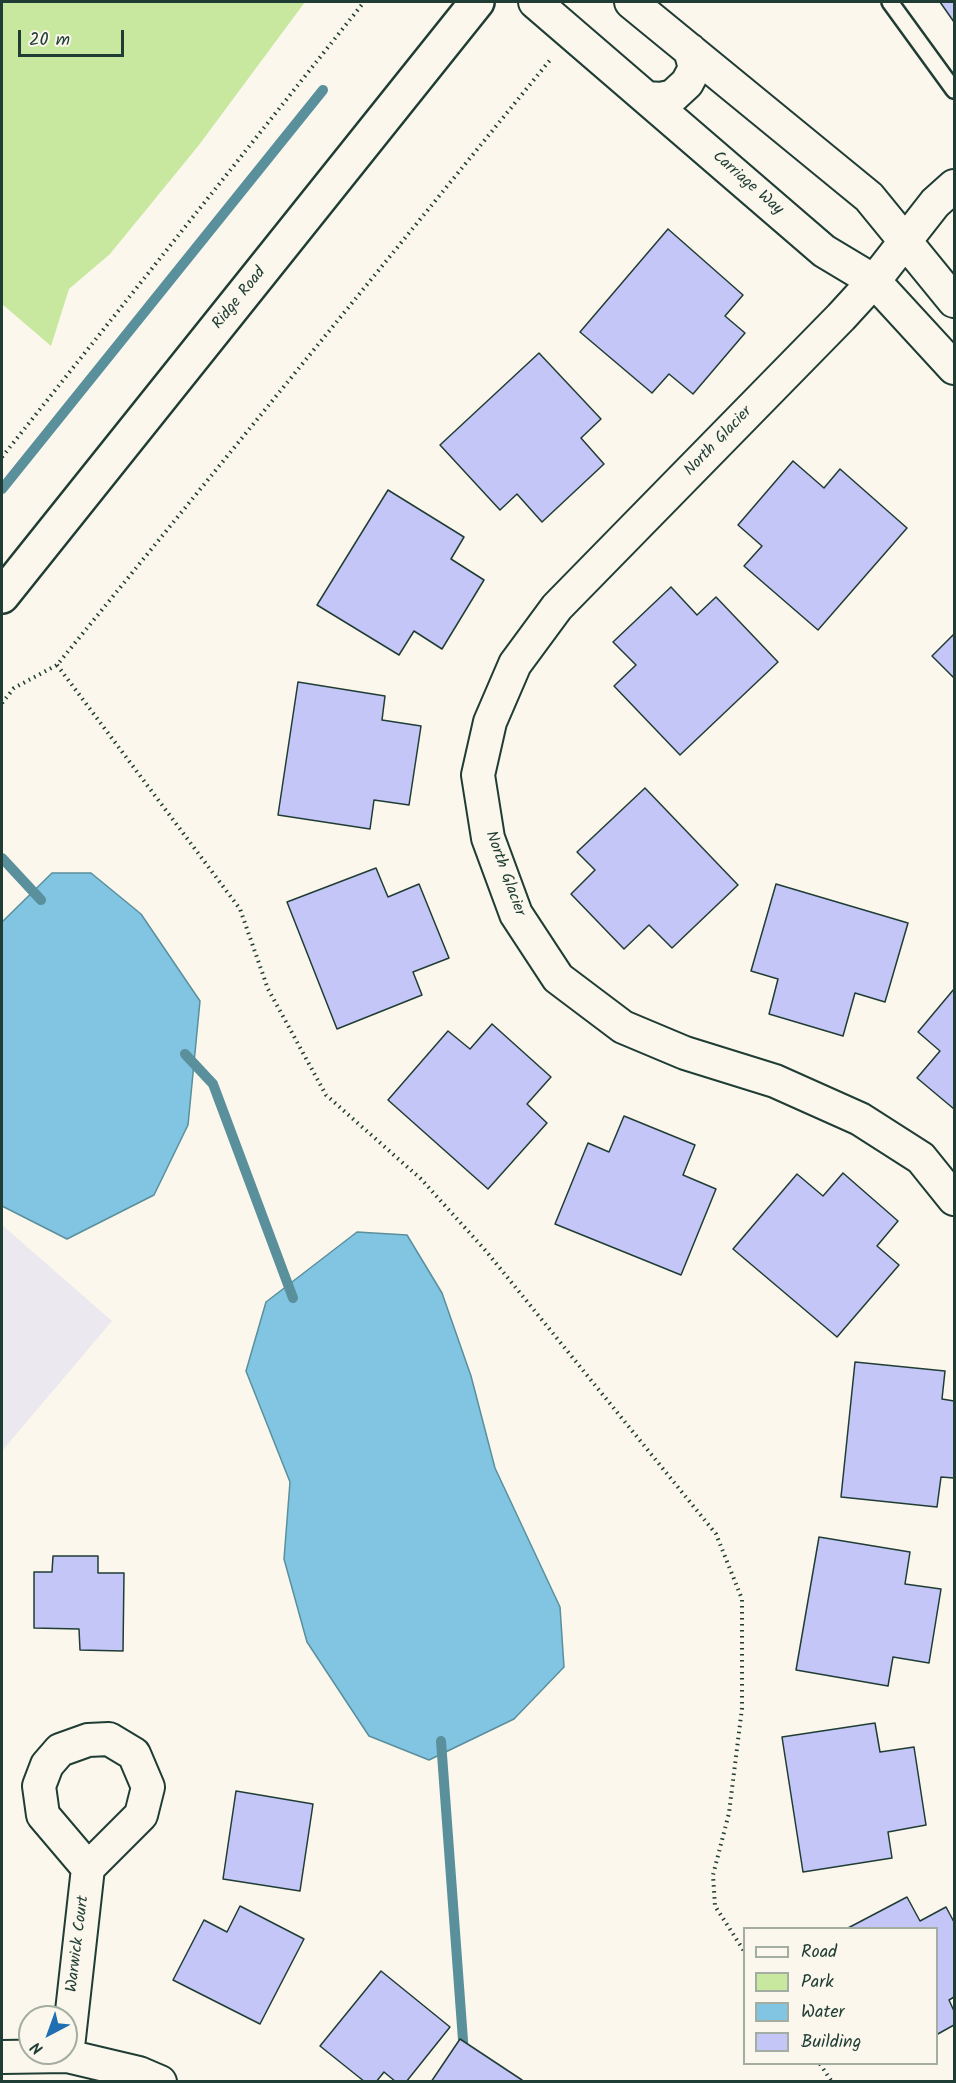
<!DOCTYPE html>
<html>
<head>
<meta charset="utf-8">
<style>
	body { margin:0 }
	#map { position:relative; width:956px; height:2083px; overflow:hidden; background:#fbf7ec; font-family:Kalam,sans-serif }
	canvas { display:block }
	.frame { position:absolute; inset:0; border:3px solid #1f3d34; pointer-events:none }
	.legend { position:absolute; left:743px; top:1927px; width:195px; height:138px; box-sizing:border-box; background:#fbf7ec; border:2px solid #a3ada2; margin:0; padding:8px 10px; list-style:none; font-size:18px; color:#1f3d34 }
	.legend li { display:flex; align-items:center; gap:12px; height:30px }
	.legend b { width:30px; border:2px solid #a3ada2 }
	.north { position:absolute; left:18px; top:2005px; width:60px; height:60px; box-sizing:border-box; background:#fbf7ec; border:2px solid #a3ada2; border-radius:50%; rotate:221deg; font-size:16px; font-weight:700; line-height:24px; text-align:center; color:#1f3d34 }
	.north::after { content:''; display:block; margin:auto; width:21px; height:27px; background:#1f6fb2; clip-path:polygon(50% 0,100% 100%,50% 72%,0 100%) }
	.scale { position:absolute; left:18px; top:30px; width:106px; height:27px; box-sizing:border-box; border:3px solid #1f3d34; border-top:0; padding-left:8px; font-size:18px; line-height:21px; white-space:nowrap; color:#1f3d34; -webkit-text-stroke:4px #fbf7ec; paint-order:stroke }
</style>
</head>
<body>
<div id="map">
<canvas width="956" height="2083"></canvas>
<div class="frame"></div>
<ul class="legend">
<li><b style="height:8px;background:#fbf7ec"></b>Road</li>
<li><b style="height:16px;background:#c8e8a0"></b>Park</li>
<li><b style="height:16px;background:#81c5e2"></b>Water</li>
<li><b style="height:16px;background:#c5c6f8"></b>Building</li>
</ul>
<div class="north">N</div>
<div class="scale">20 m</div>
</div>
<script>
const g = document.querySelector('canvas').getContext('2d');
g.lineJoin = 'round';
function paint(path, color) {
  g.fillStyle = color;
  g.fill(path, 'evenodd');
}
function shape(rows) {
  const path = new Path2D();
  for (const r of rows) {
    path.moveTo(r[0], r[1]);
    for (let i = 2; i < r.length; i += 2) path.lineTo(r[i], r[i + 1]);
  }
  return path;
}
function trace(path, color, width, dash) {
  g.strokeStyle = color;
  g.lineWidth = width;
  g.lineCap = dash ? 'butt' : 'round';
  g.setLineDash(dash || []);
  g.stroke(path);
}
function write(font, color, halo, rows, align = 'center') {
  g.font = font + ' Kalam,sans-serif';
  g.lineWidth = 4.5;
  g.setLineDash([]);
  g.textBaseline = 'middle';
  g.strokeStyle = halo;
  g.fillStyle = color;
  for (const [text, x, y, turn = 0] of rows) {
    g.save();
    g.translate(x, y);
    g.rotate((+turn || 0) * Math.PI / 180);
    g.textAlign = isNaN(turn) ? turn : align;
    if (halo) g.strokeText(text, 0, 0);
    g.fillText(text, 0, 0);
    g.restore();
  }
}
paint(shape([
	[2,1225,112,1321,2,1451]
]), '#ebe8f0');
paint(shape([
	[2,2,305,2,199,145,110,254,69,289,51,346,2,304]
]), '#c8e8a0');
const water = shape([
	[52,873,91,873,141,914,200,1001,188,1125,154,1195,67,1239,2,1206,2,922,52,873],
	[357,1232,407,1235,442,1293,471,1376,495,1468,560,1607,564,1667,514,1719,429,1760,369,1736,307,1642,284,1559,290,1482,246,1371,266,1302,357,1232]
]);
paint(water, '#81c5e2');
trace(water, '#5a8f9c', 1.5);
trace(shape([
	[2,489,323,90],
	[2,858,41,900],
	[185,1054,213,1084,293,1298],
	[441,1741,464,2054]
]), '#5a8f9c', 10);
const building = shape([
	[940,2,954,2,954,22,940,2],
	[668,229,743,295,725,316,745,333,693,394,669,374,652,393,580,332,668,229],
	[539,353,601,419,581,438,604,464,542,522,517,494,500,510,440,445,539,353],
	[793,461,824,488,840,469,907,528,818,630,744,566,762,546,738,525,793,461],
	[388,490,464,537,451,559,484,580,442,649,414,631,399,655,317,605,388,490],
	[671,587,697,615,716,597,778,662,680,755,614,686,636,665,613,642,671,587],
	[954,634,954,678,932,656,954,634],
	[298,682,385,696,382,720,421,726,409,805,374,800,370,829,278,815,298,682],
	[645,788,738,885,672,948,649,925,624,949,571,894,595,870,577,852,645,788],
	[376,868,388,897,419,884,449,958,413,972,422,995,337,1029,287,902,376,868],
	[776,884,908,923,885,1002,855,993,843,1036,769,1014,778,979,751,971,776,884],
	[954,989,954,1109,917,1078,940,1051,918,1032,954,989],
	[492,1024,551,1077,527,1104,547,1123,488,1189,388,1100,448,1031,470,1049,492,1024],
	[624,1116,695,1145,683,1175,716,1189,681,1275,555,1224,588,1143,609,1152,624,1116],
	[843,1173,898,1221,877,1246,899,1265,837,1337,733,1249,797,1174,823,1196,843,1173],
	[855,1362,945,1371,942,1399,954,1401,954,1478,941,1477,937,1507,841,1497,855,1362],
	[819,1537,910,1552,905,1584,941,1589,929,1663,893,1657,888,1686,796,1670,819,1537],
	[53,1556,98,1556,98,1573,124,1573,123,1651,80,1650,79,1629,34,1628,34,1572,52,1572,53,1556],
	[875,1723,880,1752,914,1747,926,1825,888,1832,892,1858,803,1872,782,1737,875,1723],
	[236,1791,313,1804,300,1891,223,1879,236,1791],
	[907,1897,920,1921,946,1907,954,1922,954,1997,949,2000,954,2011,954,2025,936,2035,936,1928,848,1928,907,1897],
	[240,1906,304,1939,260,2024,173,1980,204,1920,227,1932,240,1906],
	[381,1971,450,2027,406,2082,396,2082,384,2072,376,2082,365,2082,320,2046,381,1971],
	[460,2039,522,2080,521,2082,431,2082,460,2039]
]);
paint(building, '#c5c6f8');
trace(building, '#1f3d34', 1.5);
const lane = shape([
	[890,2,954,90]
]);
const street = shape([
	[535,2,824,251,874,281,954,368],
	[631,2,869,197,954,301],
	[648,98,661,99,673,96,687,83,695,68,690,50],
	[954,186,935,203,874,281,841,317,557,607,515,664,490,722,478,775,488,838,516,914,558,978,623,1027,685,1053,775,1081,860,1119,921,1158,954,1199],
	[67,2056,88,1868,141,1815,148,1787,134,1754,109,1739,88,1740,60,1750,47,1765,39,1786,43,1815,88,1868],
	[2,2057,67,2056,139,2073,160,2082]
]);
const secondary = shape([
	[2,596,477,2]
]);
trace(lane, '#1f3d34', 20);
trace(street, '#1f3d34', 36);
trace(secondary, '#1f3d34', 38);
trace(shape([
	[2,457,364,2],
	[57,665,240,909,268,989,326,1095,421,1179,486,1251,716,1534,742,1599,742,1708,729,1813,713,1875,715,1906,744,1951],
	[2,703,14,688,57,665,550,60],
	[820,2064,832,2082]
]), '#1f3d34', 4, [1.5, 4.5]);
trace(lane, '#fbf7ec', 15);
trace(street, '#fbf7ec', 32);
trace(secondary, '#fbf7ec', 33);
write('16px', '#1f3d34', '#fbf7ec', [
	["Carriage Way",747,184,41],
	["Ridge Road",240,299,-51],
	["North Glacier",719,442,-46],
	["North Glacier",504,874,70],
	["Warwick Court",79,1944,-83]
]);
</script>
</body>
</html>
